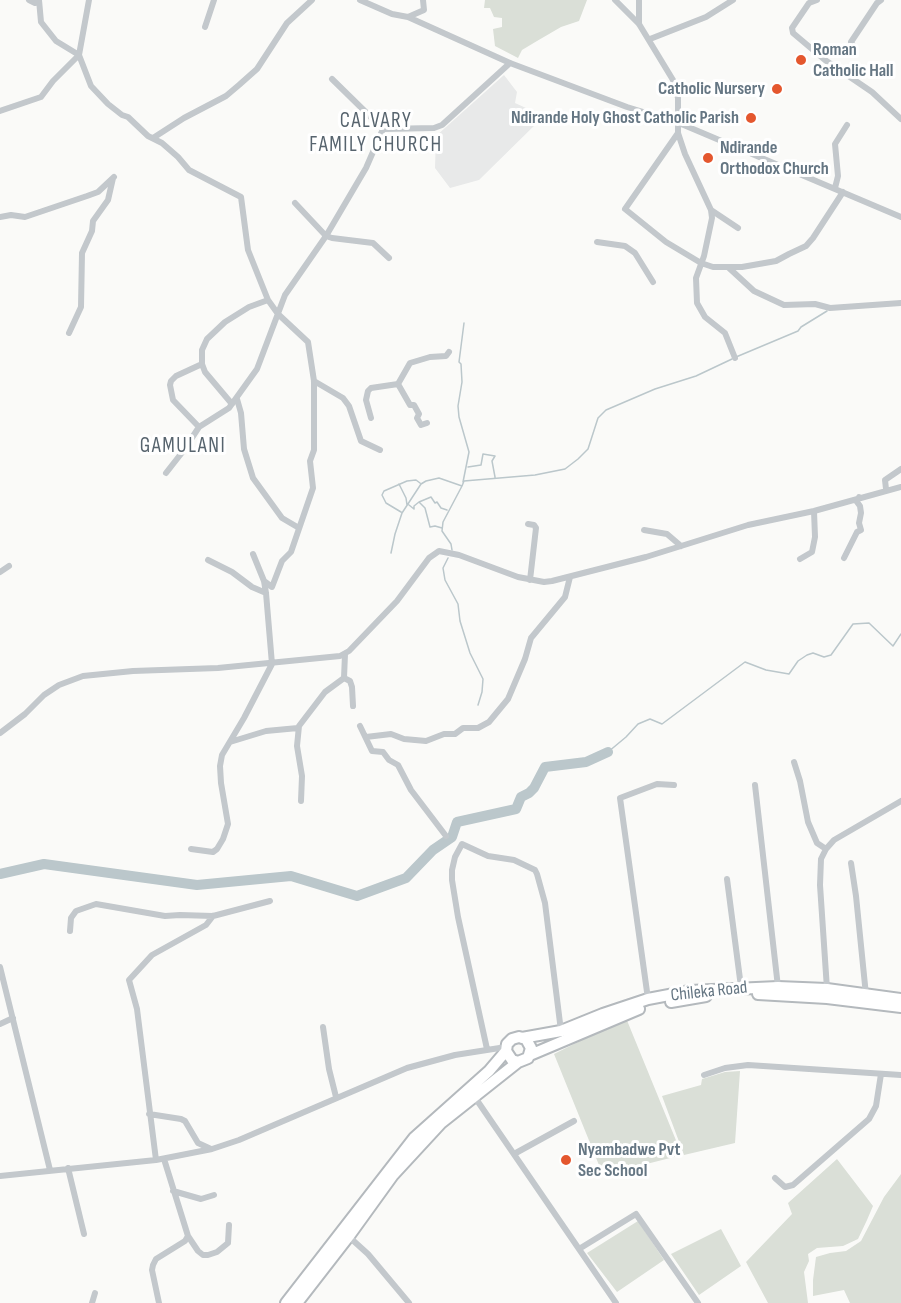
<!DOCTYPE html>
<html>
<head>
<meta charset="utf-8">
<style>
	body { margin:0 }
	canvas { display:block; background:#fafaf8 }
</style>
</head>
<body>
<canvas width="901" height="1303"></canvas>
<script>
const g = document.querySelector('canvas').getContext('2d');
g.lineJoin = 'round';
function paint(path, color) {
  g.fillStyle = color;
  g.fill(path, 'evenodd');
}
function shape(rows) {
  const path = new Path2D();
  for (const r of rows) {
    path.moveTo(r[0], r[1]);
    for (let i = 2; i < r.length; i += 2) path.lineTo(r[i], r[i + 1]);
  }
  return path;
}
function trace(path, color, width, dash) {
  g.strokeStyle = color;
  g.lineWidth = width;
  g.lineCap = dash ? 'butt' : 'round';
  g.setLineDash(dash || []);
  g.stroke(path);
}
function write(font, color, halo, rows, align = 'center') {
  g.font = font + ' "Sofia Sans Condensed",sans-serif';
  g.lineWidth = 6;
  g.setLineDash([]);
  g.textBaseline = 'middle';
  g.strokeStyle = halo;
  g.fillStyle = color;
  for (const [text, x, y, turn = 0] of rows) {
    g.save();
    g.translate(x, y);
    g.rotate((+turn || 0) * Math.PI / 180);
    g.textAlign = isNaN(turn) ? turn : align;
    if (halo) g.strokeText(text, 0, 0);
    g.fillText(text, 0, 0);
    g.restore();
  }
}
paint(shape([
	[504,75,517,92,515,103,537,113,538,122,479,180,450,188,435,168,436,136]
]), '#e8e9e9');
paint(shape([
	[485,0,587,0,579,21,561,27,537,41,522,50,518,58,495,46,493,29,502,27,502,18,494,17,490,8,484,8],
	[626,1018,682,1155,603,1175,554,1054],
	[740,1071,735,1143,684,1155,662,1096,701,1085,702,1079,725,1072],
	[837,1159,873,1206,867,1220,858,1239,843,1246,817,1248,808,1254,809,1261,804,1272,808,1303,768,1303,746,1262,792,1214,788,1203],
	[901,1174,901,1303,850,1303,844,1290,813,1296,813,1280,816,1257,830,1253,846,1251,861,1241,884,1197],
	[638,1221,664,1260,617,1292,587,1253],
	[721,1229,741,1266,699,1295,671,1254]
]), '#dadfd7');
trace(shape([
	[736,357,798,331,801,327,827,311],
	[468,467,481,465,483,454,495,456,492,461,495,477],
	[463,482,469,452,459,417,458,406,462,382,461,364,459,362,464,323],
	[399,484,406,498,407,505],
	[419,502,425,508,430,527,435,526,442,528],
	[409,505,414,509,414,506,419,502,431,497,435,503,437,502,441,508,447,510],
	[401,512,386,503,382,495,384,491,407,481,416,480,420,483],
	[452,550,451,544,442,531,443,522,462,486],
	[391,553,395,534,402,513,421,484,426,481,439,478,462,486,464,481,535,475,565,469,578,459,588,449,598,418,606,410,655,389,696,376,732,359],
	[448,558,443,568,445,580,458,604,460,621,470,653,483,679,482,692,478,705],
	[608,752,626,737,638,724,650,719,662,724,745,662,766,670,789,674,798,661,807,655,813,653,824,657,831,655,853,624,869,623,893,646,901,634]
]), '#bbc7cb', 1.5);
trace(shape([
	[0,874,44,864,197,885,291,876,357,896,406,878,433,850,452,837,457,822,516,809,521,797,529,793,534,788,545,767,586,762,608,752]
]), '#bbc7cb', 10);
const trunk = shape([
	[758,994,827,998,901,1007],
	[671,1002,706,996],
	[522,1038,561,1031,603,1014,648,999,690,991,778,987,827,989,901,999],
	[530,1055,639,1009],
	[286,1303,414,1138,489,1071,506,1051,507,1044,512,1039,519,1037,526,1039,531,1048,528,1058,518,1062,512,1060,506,1051],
	[297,1303,349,1236,393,1175,441,1123,518,1062]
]);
trace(trunk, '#b4b9bd', 14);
trace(shape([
	[29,0,35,3,39,1],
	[39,0,41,22,56,41,79,55,91,86,108,104,122,115,128,117,148,136,162,143,178,157,189,170,241,197,248,250,268,300,278,314,308,342,314,381,314,450,310,461,313,488,291,552,282,561,272,587,264,581],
	[360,0,392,14,408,17,510,63,627,107,679,123,901,217],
	[615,0,639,24,673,80,678,98,678,133,685,154,711,210,712,218,704,256,696,278,697,303,705,317,725,333,735,358],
	[639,0,639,24],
	[817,0,809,3,792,28,793,33,825,60,872,92,901,119],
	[408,17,424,10,423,0],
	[205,27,214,0],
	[650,39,706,17,733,0],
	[855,49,851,42,877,3,881,0],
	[332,79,383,129],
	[0,111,41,97,53,81,79,55,89,0],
	[678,133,625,209,666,242,701,263,713,267,742,267,776,261,789,254,806,246,813,238,843,192],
	[153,138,184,118,226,96,239,85,257,69,287,23,312,0],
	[835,188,838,176,835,144,847,125],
	[295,203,326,236,332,238,373,243,389,258],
	[711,210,738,228],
	[0,217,11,215,25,217,87,196,98,192,114,177],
	[597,242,625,246,635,253,653,282],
	[729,268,754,291,784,305,815,304,830,308,901,303],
	[69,333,81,307,82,253,92,231,93,221,108,200,113,178],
	[314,381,343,398,349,406,361,441,380,450],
	[398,384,410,405,414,405,419,414,417,418,421,425,427,423],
	[237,399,241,413,244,449,253,478,282,518,299,528],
	[232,404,205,372,202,364,202,350,207,339,225,322,249,307,268,300],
	[371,418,366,400,368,391,371,388,398,384,410,363,430,357,446,356,449,352],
	[199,427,173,400,170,385,171,381,176,376,202,364],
	[166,473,184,450,199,427,229,408,257,369,285,295,326,236,366,168,383,129,434,128,442,125,510,63],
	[886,489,885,480,901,469],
	[528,524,534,525,536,528,530,580],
	[644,530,667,534,681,546],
	[844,558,857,532,861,530,859,523,861,513,860,506,857,502,859,497],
	[800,559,812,552,815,537,814,511],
	[208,560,232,572,252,587,266,593],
	[0,572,9,566],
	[344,678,350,681,352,687,353,706],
	[344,678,345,654],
	[360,726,372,751,383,752,389,760,398,765,411,790,446,836],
	[0,733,25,714,44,695,59,685,83,676,133,671,218,668,340,656,349,651,397,601,429,558,439,551,459,555,518,577,544,582,552,581,646,557,748,525,814,511,901,487],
	[366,737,391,734,404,739,426,741,444,734,455,734,463,728,478,728,489,722,508,699,525,659,531,638,565,597,570,577],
	[230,742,266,731,298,728],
	[794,762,800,781,808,822,817,843,826,849],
	[755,785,778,987],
	[301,801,302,776,297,746,299,726,325,692,344,678],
	[191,849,213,852,217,849,223,839,228,824,221,783,220,766,222,755,244,718,272,664,266,593,264,581,253,554],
	[851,863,856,896,866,995],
	[727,879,741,987],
	[70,931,71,918,76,911,96,904,165,916,180,915,213,916,270,901],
	[0,967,50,1170],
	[827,989,820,885,821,859,826,849,834,840,901,801],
	[648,999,620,798,657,784,674,785],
	[0,1024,13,1018],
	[323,1027,329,1069,336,1097],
	[487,1049,458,917,452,880,452,870,455,857,462,844,488,856,514,860,535,870,537,874,545,903,561,1031],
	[704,1075,725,1068,748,1065,901,1075],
	[474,1096,616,1303],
	[149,1114,181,1119,185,1121,198,1143,211,1149],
	[514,1154,574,1121],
	[156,1160,137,1009,129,980,152,955,206,925,213,916],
	[68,1168,84,1234],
	[0,1176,156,1160,212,1149,239,1140,407,1068,455,1055,506,1047],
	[775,1178,785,1187,793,1185,869,1119,876,1106,881,1074],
	[173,1191,201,1199,214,1195],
	[347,1235,368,1254,409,1303],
	[188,1236,198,1251,203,1255,208,1255,217,1252,228,1243,229,1225],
	[579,1249,636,1214,698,1303],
	[92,1303,95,1293],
	[159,1303,152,1270,153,1265,156,1259,185,1241,188,1236,164,1159]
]), '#c3c8cc', 6);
trace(trunk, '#fff', 10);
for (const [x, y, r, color] of [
	[801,60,6,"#e4572e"],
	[777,89,6,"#e4572e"],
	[751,118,6,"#e4572e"],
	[708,158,6,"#e4572e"],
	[566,1160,6,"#e4572e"]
]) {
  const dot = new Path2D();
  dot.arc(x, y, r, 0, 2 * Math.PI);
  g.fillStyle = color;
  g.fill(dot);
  trace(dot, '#fff', 2);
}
write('bold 18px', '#657683', '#fff', [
	["Roman",813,50],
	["Catholic Hall",813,71],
	["Catholic Nursery",765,89,"right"],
	["Ndirande Holy Ghost Catholic Parish",739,118,"right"],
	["Ndirande",720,148],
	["Orthodox Church",720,169],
	["Nyambadwe Pvt",578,1150],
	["Sec School",578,1171]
], 'left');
write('18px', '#657683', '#fff', [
	["Chileka Road",709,992,-6]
]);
g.letterSpacing = '1.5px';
write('21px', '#57646e', '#fff', [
	["CALVARY",376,122],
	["FAMILY CHURCH",376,146],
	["GAMULANI",183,447]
]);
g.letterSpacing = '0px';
</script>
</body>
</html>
